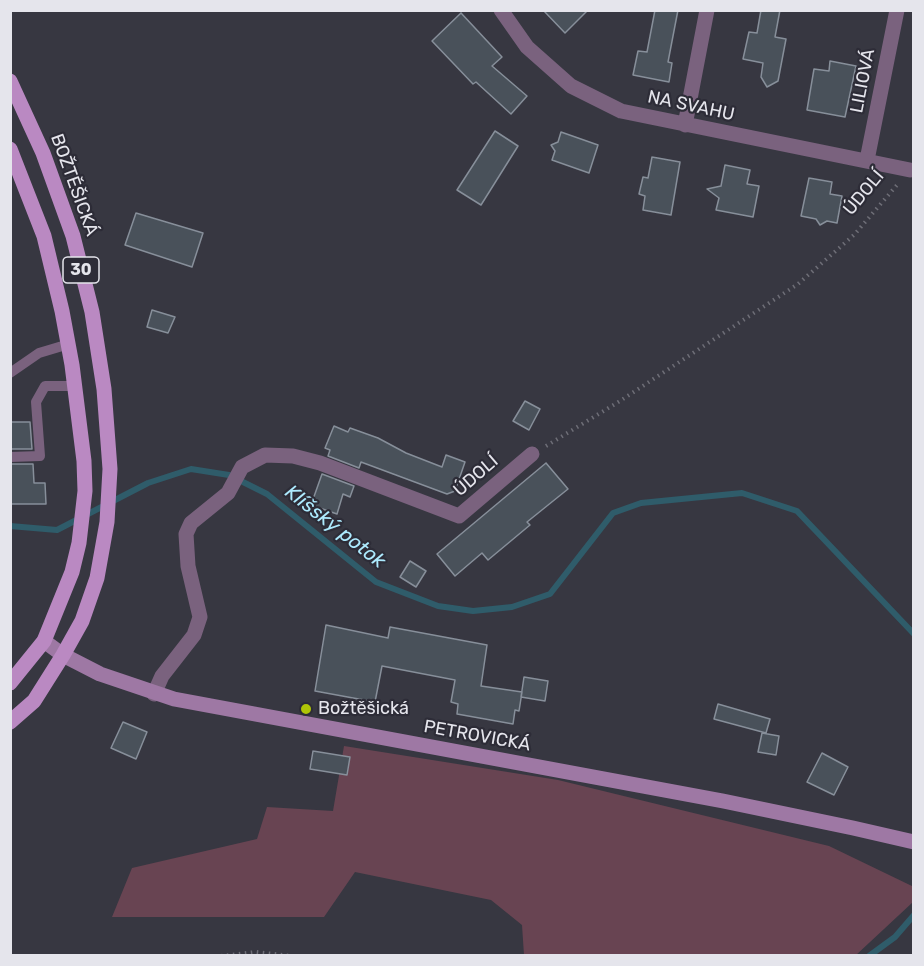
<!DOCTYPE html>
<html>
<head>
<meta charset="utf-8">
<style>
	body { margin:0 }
	#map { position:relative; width:924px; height:966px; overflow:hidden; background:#373741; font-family:Rubik,sans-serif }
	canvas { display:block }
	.frame { position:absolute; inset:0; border:12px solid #e5e5ec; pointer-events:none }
</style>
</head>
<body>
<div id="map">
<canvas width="924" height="966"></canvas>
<div class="frame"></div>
</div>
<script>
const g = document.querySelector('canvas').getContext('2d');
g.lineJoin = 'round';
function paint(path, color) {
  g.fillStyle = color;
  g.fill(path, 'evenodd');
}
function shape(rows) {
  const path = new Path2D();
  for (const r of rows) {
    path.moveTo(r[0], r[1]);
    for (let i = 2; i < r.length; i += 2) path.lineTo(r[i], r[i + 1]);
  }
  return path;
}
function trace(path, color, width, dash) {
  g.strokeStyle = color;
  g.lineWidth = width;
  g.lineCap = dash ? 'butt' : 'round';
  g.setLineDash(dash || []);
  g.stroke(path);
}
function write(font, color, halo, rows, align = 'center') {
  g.font = font + ' Rubik,sans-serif';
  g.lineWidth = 4.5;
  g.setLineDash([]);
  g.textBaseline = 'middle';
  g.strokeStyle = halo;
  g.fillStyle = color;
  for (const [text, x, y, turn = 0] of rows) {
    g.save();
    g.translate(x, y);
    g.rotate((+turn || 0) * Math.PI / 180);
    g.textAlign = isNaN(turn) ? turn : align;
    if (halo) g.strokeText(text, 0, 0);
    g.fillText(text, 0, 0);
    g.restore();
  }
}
paint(shape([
	[344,746,558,780,829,846,914,887,913,902,855,956,524,955,522,925,491,900,355,872,324,917,112,917,132,868,257,839,267,807,333,811]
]), '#684452');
trace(shape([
	[10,526,57,530,148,483,191,469,229,475,267,494,376,582,438,606,473,611,512,607,550,594,613,513,641,503,742,493,797,511,914,634],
	[869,956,895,937,914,915]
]), '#2f5c6a', 6);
const building = shape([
	[543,10,588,10,565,33,543,10],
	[655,10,678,10,668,62,672,63,669,82,633,75,638,51,647,52,655,10],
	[761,10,780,10,775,37,786,39,778,81,767,87,761,77,763,63,743,59,749,32,757,33,761,10],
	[461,13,502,57,492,66,527,96,511,114,476,82,473,84,432,41,461,13],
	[830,61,856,66,845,117,807,110,814,69,829,71,830,61],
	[495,131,518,146,481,205,457,190,495,131],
	[561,132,598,145,589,173,552,160,555,151,551,145,558,142,561,132],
	[652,157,680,162,671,215,643,210,645,196,639,194,643,177,648,178,652,157],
	[725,165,750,170,747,184,759,186,753,217,716,210,719,198,707,189,721,186,725,165],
	[809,178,832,182,830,194,842,196,837,223,827,221,820,225,816,219,801,216,809,178],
	[136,213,203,233,192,267,125,245,136,213],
	[152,310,175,317,168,333,147,327,152,310],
	[525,401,540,409,529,430,513,421,525,401],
	[10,422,30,422,32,449,10,449,10,422],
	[334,426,348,432,350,428,378,438,406,453,442,467,446,455,465,462,455,491,447,494,361,462,359,468,328,456,330,450,325,448,334,426],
	[546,463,568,489,527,522,530,525,488,560,482,553,455,576,437,554,546,463],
	[10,464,33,464,34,483,45,483,46,504,10,504,10,464],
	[322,474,354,486,350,497,343,494,337,514,311,505,322,474],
	[410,561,426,571,416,587,400,577,410,561],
	[326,625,388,638,390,627,487,645,481,686,522,692,519,711,515,710,513,724,457,714,458,704,451,702,455,680,382,666,375,702,315,691,326,625],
	[524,677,548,681,545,701,521,697,524,677],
	[718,704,770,719,766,733,714,719,718,704],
	[123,722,147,732,136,759,111,748,123,722],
	[762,733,779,736,776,755,758,752,762,733],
	[313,751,350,757,347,775,310,769,313,751],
	[822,753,848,767,834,795,807,782,822,753]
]);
paint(building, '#49515a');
trace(building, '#878f9a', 1.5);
trace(shape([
	[546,446,620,401,798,284,854,235,897,185],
	[221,956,256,952,292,956],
	[388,956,389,956]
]), '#6e6e77', 4, [1.5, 4.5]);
trace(shape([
	[10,373,39,353,69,344],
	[10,457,40,456,36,402,45,386,74,386]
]), '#7a627e', 10);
trace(shape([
	[501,10,527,47,571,86,621,111,910,170],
	[685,125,707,10],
	[867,160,897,10],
	[154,694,162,676,194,635,200,617,188,566,186,534,191,523,228,493,242,467,265,455,293,456,320,463,459,516,532,454]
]), '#7a627e', 15);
trace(shape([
	[44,641,63,655,100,674,174,699,723,801,853,828,914,842]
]), '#9e78a4', 15);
trace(shape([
	[10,81,43,153,73,236,92,312,104,389,110,469,107,522,97,578,82,621,63,655,34,701,10,722],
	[10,149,44,236,62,311,72,365,84,461,85,491,79,543,72,572,44,641,10,683]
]), '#ba89c2', 15);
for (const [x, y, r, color] of [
	[306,709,6,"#afc507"]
]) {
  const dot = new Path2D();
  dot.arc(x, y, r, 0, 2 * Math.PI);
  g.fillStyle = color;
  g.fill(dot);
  trace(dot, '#2d2c37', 2);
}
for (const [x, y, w] of [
	[81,270,36]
]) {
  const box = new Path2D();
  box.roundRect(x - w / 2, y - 13, w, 26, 4.5);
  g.fillStyle = '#2d2c37';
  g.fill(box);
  trace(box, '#e5e5ec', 1.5);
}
write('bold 16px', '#e5e5ec', null, [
	["30",81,270]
]);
write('18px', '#e5e5ec', '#2d2c37', [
	["LILIOVÁ",863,81,-79],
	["NA SVAHU",691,106,12],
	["BOŽTĚŠICKÁ",74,185,70],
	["ÚDOLÍ",864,193,-50],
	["ÚDOLÍ",476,476,-41],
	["PETROVICKÁ",477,736,10]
]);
write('18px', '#e5e5ec', '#2d2c37', [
	["Božtěšická",318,709]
], 'left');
write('italic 20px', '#adeafe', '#2d2c37', [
	["Klíšský potok",335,527,38]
]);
</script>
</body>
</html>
